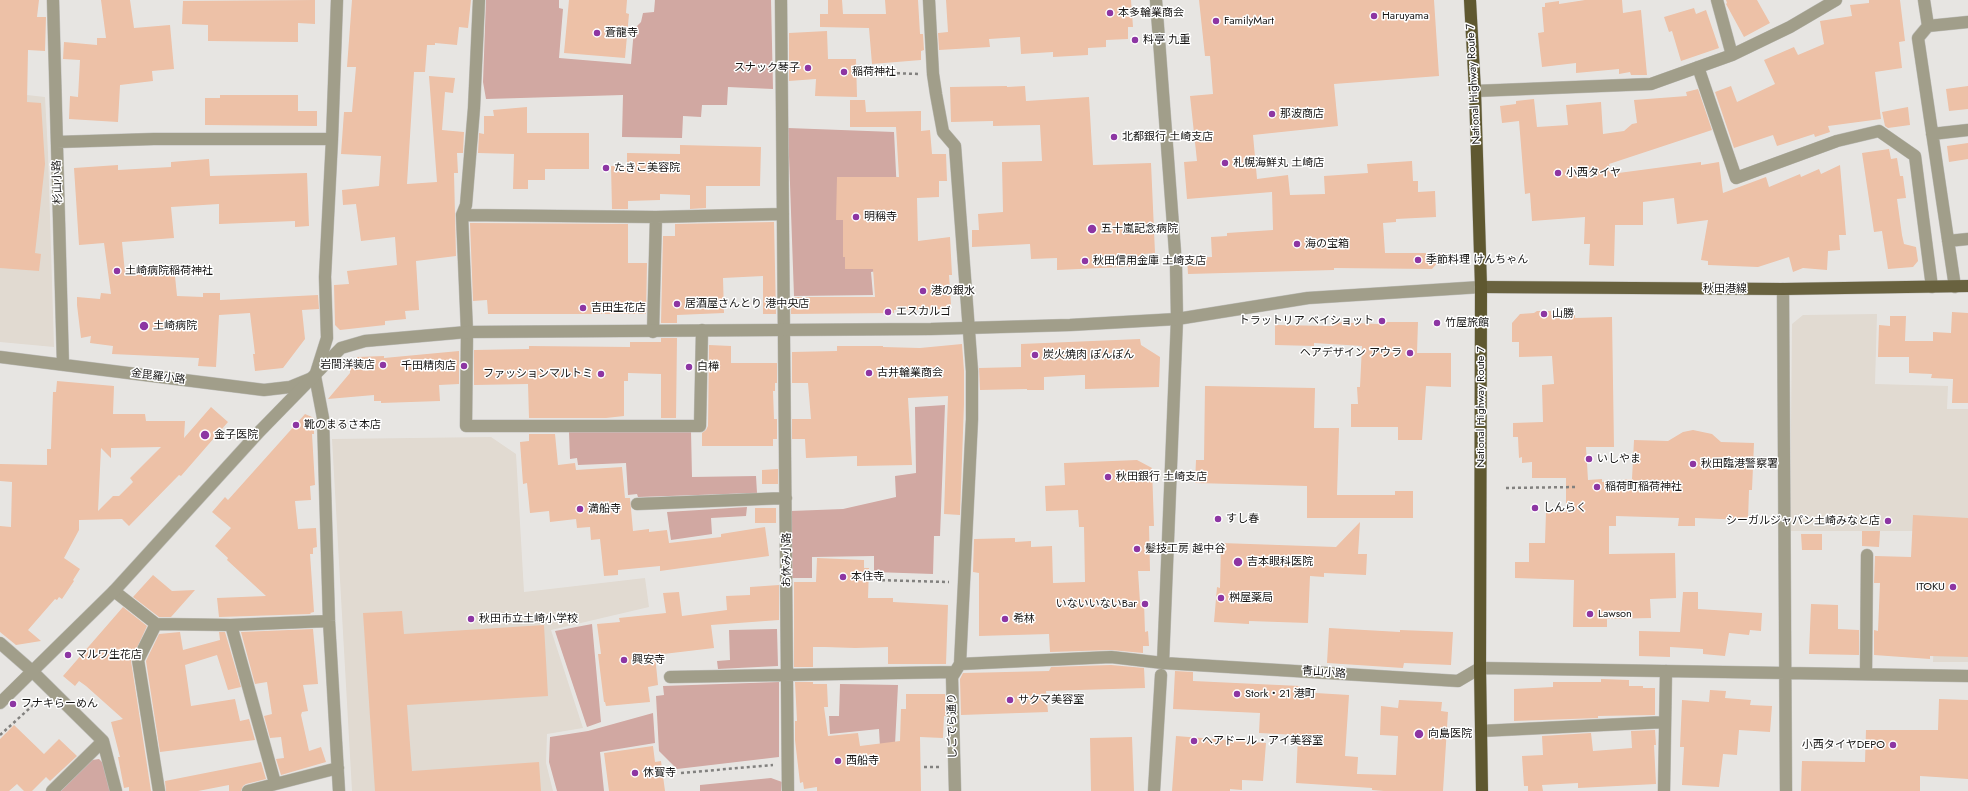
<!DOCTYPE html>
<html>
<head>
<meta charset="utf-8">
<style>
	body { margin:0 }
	canvas { display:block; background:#e7e5e2 }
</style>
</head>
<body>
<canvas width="1968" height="791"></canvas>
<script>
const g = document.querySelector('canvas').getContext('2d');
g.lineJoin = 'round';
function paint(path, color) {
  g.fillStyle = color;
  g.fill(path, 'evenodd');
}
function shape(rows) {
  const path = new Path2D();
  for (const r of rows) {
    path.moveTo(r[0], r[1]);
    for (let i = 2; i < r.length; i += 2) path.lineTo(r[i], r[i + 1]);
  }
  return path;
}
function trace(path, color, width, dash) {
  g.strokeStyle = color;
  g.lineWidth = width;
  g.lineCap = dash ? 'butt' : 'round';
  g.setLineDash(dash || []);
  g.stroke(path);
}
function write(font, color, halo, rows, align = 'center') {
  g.font = font + ' Jost,"Noto Sans JP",sans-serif';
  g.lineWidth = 3;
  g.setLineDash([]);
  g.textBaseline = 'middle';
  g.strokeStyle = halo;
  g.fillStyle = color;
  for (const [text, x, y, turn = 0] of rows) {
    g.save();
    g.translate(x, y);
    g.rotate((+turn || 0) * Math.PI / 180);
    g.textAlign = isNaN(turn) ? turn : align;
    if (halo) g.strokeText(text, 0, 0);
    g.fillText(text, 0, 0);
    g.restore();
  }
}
paint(shape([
	[0,92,45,97,48,153,54,347,0,342],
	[1877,314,1875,384,1948,386,1947,409,1968,409,1968,662,1933,662,1938,531,1790,531,1792,324,1803,315],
	[491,437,516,454,524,592,645,578,649,607,551,630,583,728,547,734,546,763,553,791,352,791,332,439]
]), '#e1dad1');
paint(shape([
	[486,0,559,0,559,8,563,9,559,58,631,64,634,29,641,22,643,13,654,12,655,0,771,0,773,89,728,87,727,105,702,105,701,117,683,116,682,138,622,137,623,95,486,99,483,82],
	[788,128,894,132,897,193,893,268,871,272,873,295,794,296],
	[945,405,940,536,934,536,933,574,874,572,874,556,812,557,812,578,792,578,791,511,843,509,896,497,895,476,916,473,915,407],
	[691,431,692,477,756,476,757,493,638,497,637,494,628,495,626,463,578,465,577,458,570,459,569,432],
	[747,507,746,516,711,518,712,534,671,540,667,512],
	[592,624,601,722,587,727,555,631],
	[777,629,778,666,718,669,717,661,730,660,729,630],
	[779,682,779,757,677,769,659,751,656,696,664,695,663,686],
	[840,684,898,685,893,784,882,783,879,729,830,734,829,716,839,716],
	[653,713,655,743,600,752,604,791,557,791,549,762,550,737,588,731],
	[99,759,103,763,110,791,61,791,92,760],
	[771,778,782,782,781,791,700,791,700,785]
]), '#d1a8a2');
paint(shape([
	[0,0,39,0,37,17,46,17,45,51,28,50,27,102,41,103,45,164,35,253,41,254,39,271,0,268],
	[101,0,130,0,134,28,170,25,174,69,152,71,153,81,120,85,118,122,69,119,70,96,78,97,80,60,63,59,64,42,97,45,97,38,106,38],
	[315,0,315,24,298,23,298,42,208,41,208,25,182,24,183,1],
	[352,0,471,0,468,28,459,27,457,45,435,43,435,45,427,45,425,72,414,72,407,184,437,182,429,76,455,78,453,93,445,92,442,130,464,132,463,153,457,153,458,173,454,173,456,256,416,261,419,310,405,311,406,319,385,321,385,325,340,330,335,325,334,285,349,284,347,271,397,265,395,237,361,241,356,204,343,205,342,190,379,186,381,156,341,154,344,112,352,112,356,67,347,67],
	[569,0,627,0,626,13,629,14,625,58,564,53],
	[828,0,842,0,843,14,886,14,885,0,918,0,920,34,923,34,924,50,921,51,921,60,872,64,869,28,820,27,820,14,828,14],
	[946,0,1131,0,1133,27,1128,27,1128,39,1106,40,1106,47,1088,48,1088,55,1053,57,1053,52,1021,54,1020,37,989,39,990,47,939,50,938,33,948,32],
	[1199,0,1434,0,1439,76,1334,84,1338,126,1253,135,1257,179,1288,175,1290,195,1325,194,1324,176,1368,173,1367,164,1412,161,1413,181,1418,181,1418,192,1435,191,1436,217,1396,219,1396,222,1383,223,1385,253,1446,253,1432,269,1334,268,1334,270,1188,274,1187,258,1212,257,1211,237,1227,236,1227,233,1273,230,1272,192,1187,199,1184,162,1197,161,1190,96,1213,94,1210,56,1205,56],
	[1585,0,1622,0,1623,13,1641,10,1647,75,1631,75,1630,72,1619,74,1619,69,1576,73,1576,63,1542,67,1538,33,1544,32,1542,7,1545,7,1545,3,1559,1,1559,4],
	[1726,0,1757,0,1770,23,1744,37,1726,4,1727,3],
	[1869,0,1900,0,1905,41,1899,42,1902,68,1875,72,1881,119,1828,126,1830,132,1815,137,1814,134,1777,146,1773,135,1734,148,1715,92,1731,86,1737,102,1775,84,1764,60,1794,47,1798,55,1824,44,1820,21,1852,16,1850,5,1869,3],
	[1694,8,1696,14,1706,10,1719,48,1681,61,1672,31,1669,32,1664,17],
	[827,31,828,59,856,59,857,97,815,96,816,79,789,81,789,33],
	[1007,86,1007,87,1025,86,1026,101,1089,97,1093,165,1151,163,1155,253,1144,254,1144,266,1057,270,1057,258,1031,259,1030,244,972,247,972,230,979,230,978,214,1003,212,1002,162,1042,161,1040,125,993,126,993,121,951,122,950,87],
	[1968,86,1968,109,1949,111,1946,89],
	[1698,89,1712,130,1609,164,1611,174,1701,162,1701,165,1719,162,1723,193,1766,177,1769,187,1800,174,1801,177,1819,169,1821,174,1840,165,1846,235,1839,235,1840,250,1828,251,1827,270,1803,268,1793,272,1789,257,1758,267,1708,265,1708,261,1701,260,1708,220,1677,224,1674,198,1643,202,1643,225,1615,225,1614,266,1589,265,1590,244,1584,244,1585,217,1532,221,1530,193,1525,194,1519,121,1502,123,1500,106,1516,104,1516,101,1534,99,1537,127,1568,125,1566,105,1601,102,1603,134,1624,131,1632,124,1637,123,1634,100,1687,96,1686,92],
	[220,95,298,95,298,111,317,111,317,126,205,125,205,98,220,98],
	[850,100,865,100,866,112,921,111,921,131,930,130,932,154,946,154,947,181,939,181,939,197,917,198,918,241,950,237,952,275,949,275,951,304,947,309,894,310,894,313,791,314,791,297,875,297,873,269,845,269,845,257,843,257,843,220,836,220,837,177,899,177,896,127,850,127],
	[527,107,527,133,589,133,589,169,545,169,545,180,528,180,528,189,513,189,514,154,478,153,479,133,484,134,484,116,494,116,493,110],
	[1908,107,1910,125,1888,128,1885,126,1882,112],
	[1968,143,1968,159,1949,162,1947,146],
	[680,145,761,147,760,186,706,186,706,208,690,209,690,195,660,194,660,200,628,201,628,209,612,209,611,166,627,166,627,153,680,154],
	[1889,149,1891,159,1897,158,1900,176,1903,176,1906,198,1897,199,1902,235,1904,244,1916,247,1918,261,1913,267,1888,269,1882,231,1874,232,1862,153],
	[209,159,210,176,307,173,309,226,295,227,295,221,219,224,219,204,171,207,174,238,122,242,125,273,174,266,177,296,203,297,203,293,220,293,220,300,318,295,319,309,302,310,305,339,283,368,255,371,253,354,255,354,250,313,219,315,216,367,198,366,199,358,112,354,113,346,90,343,91,336,81,338,77,305,77,297,100,299,101,293,111,294,104,243,79,245,74,168,118,165,118,170,171,167,171,162],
	[774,222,776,314,763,314,763,276,723,278,724,313,677,315,677,323,661,323,663,236,675,236,675,224],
	[470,223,628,224,628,263,647,263,646,314,488,314,487,300,473,301],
	[1537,311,1551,311,1551,315,1575,315,1575,318,1612,317,1614,447,1586,447,1588,480,1602,479,1602,482,1632,479,1634,440,1668,441,1683,432,1693,430,1712,434,1721,442,1754,443,1752,490,1749,490,1748,520,1695,518,1695,526,1678,526,1679,518,1616,516,1616,526,1609,526,1609,554,1675,553,1676,598,1650,599,1651,618,1607,619,1607,627,1573,627,1574,580,1515,578,1515,562,1529,562,1529,543,1545,543,1546,512,1566,512,1566,478,1532,478,1532,462,1522,463,1522,457,1519,458,1518,437,1513,437,1513,423,1543,422,1542,385,1554,384,1552,356,1519,357,1519,342,1512,342,1512,323,1520,314,1534,313],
	[1952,312,1968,313,1968,403,1952,403,1953,379,1931,378,1932,374,1909,373,1909,357,1878,357,1879,325,1890,326,1890,316,1906,316,1905,341,1933,341,1933,332,1951,333],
	[1333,322,1378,324,1378,322,1418,322,1417,353,1451,353,1451,387,1426,386,1422,440,1398,440,1398,427,1351,427,1351,404,1358,404,1357,387,1360,387,1362,346,1314,343,1314,346,1275,345,1275,325,1333,326],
	[661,338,677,338,676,418,661,418,661,374,628,373,628,381,624,381,624,416,606,418,529,418,528,384,474,385,474,350,529,349,529,346,630,347,630,342,661,342],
	[1140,339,1141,345,1160,357,1159,387,1085,389,1085,375,1082,375,1044,377,1044,390,1027,390,1027,389,980,390,979,368,1021,367,1021,344],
	[962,344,964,371,964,404,960,515,944,514,948,396,908,398,912,465,857,466,857,456,806,458,805,439,792,439,792,419,811,419,808,383,792,383,792,352,837,351,837,346,883,346,883,347,920,348],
	[709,345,731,346,731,363,777,363,777,383,775,383,775,391,773,391,774,419,777,419,777,439,773,439,773,446,702,446,702,433,706,430,708,426],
	[459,351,459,384,439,385,440,401,381,403,381,401,374,401,374,395,328,399,350,373,350,368,357,357,384,356,384,358],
	[57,381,114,386,113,414,145,414,146,421,185,421,184,438,211,407,228,422,181,476,179,475,129,526,122,519,79,520,79,530,64,558,80,569,73,580,74,581,62,599,59,597,57,600,55,599,28,630,41,641,16,645,0,632,0,526,11,527,12,482,0,481,0,464,47,465,47,449,51,449,53,392,56,392],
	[161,447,130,478,133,482,119,496,113,496,98,511,101,448,111,458,111,448],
	[1205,386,1315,388,1314,428,1339,428,1337,495,1395,495,1395,491,1413,491,1413,518,1307,518,1307,486,1195,483,1196,460,1204,460],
	[305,414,314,418,314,434,312,434,315,485,310,486,311,500,295,501,298,529,316,528,317,547,313,548,313,554,310,554,314,612,310,613,311,614,219,617,217,598,266,596,227,560,228,558,215,546,231,528,212,512,225,497,228,500],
	[529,434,555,434,558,465,575,463,576,470,622,467,625,498,630,498,633,531,649,529,649,532,667,530,669,543,721,537,721,534,765,527,769,556,660,571,660,566,618,570,618,575,604,576,600,539,591,540,590,527,577,528,576,519,550,522,549,511,530,513,527,483,523,484,520,442,529,441],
	[1137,460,1152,468,1154,526,1149,526,1150,571,1138,571,1140,602,1144,602,1145,632,1148,631,1149,646,1143,646,1143,653,1111,650,1050,652,1049,634,979,636,979,573,973,572,974,539,1015,538,1015,542,1031,541,1031,547,1052,546,1053,583,1085,582,1084,527,1079,527,1078,510,1046,511,1045,486,1065,485,1064,463],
	[778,469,778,484,762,484,762,470],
	[755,508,776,508,776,523,755,523],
	[1913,515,1968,518,1968,657,1930,656,1930,659,1874,655,1874,630,1878,631,1880,583,1874,583,1875,556,1911,557],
	[1360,522,1358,554,1367,554,1366,575,1324,573,1324,577,1310,576,1308,623,1249,621,1249,624,1214,622,1217,587,1220,588,1221,543,1336,547],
	[1862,531,1880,531,1879,547,1862,546],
	[1801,534,1822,534,1822,550,1802,550],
	[817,558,864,560,864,568,869,568,868,598,893,598,893,602,948,605,946,664,888,664,888,647,855,648,825,647,813,647,813,667,794,667,794,582,816,582],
	[153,575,172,591,195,590,171,617,159,617,133,597],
	[779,585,779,620,711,625,714,648,655,655,658,685,648,687,650,702,606,706,605,702,604,702,598,654,601,654,597,624,620,622,619,618,666,613,663,593,679,592,682,616,727,610,726,596,750,595,750,587],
	[1683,592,1698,592,1698,609,1762,613,1761,631,1750,630,1749,635,1729,633,1725,656,1703,654,1703,649,1670,647,1670,657,1639,656,1639,631,1680,632],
	[1811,604,1838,605,1838,629,1859,630,1859,655,1809,654],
	[123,607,147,626,131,661,151,791,129,791,129,787,124,788,118,757,120,757,111,722,123,719,86,686,79,681,75,686,63,676],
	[402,611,404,634,544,625,548,696,407,705,412,771,539,762,541,791,375,791,363,613],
	[1329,628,1400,632,1400,630,1453,632,1451,665,1404,663,1403,668,1327,663],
	[313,629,318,684,303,685,308,711,302,712,301,715,309,751,321,747,326,762,281,775,276,759,284,758,281,737,270,738,264,716,272,714,267,682,255,684,241,632],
	[180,632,183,650,220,640,219,632,225,632,241,687,228,690,217,655,185,665,191,706,235,699,240,721,249,719,255,740,160,752,146,661,159,634],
	[1111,665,1144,668,1145,688,1046,691,1048,712,961,715,960,679,963,673,1049,671,1051,667],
	[1175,671,1193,672,1193,681,1300,686,1299,692,1349,695,1345,756,1358,757,1357,774,1396,775,1398,736,1380,735,1381,706,1398,708,1399,700,1442,702,1441,711,1448,712,1443,791,1384,791,1372,790,1372,788,1296,783,1298,735,1259,733,1260,713,1173,709],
	[1601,679,1629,680,1629,686,1643,686,1643,688,1655,688,1655,715,1598,716,1598,718,1514,721,1514,689,1553,687,1553,682,1601,682],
	[795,682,813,682,813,684,827,684,828,707,824,707,828,736,858,733,860,746,900,741,901,709,906,709,906,694,945,694,946,716,944,716,943,738,920,737,921,791,817,791,817,787,804,789,803,782,800,783,795,740,795,721,797,721],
	[1710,690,1726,691,1725,698,1751,700,1750,705,1772,706,1770,732,1739,730,1737,755,1723,754,1719,787,1682,785,1684,747,1680,747,1682,700,1709,702],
	[1939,699,1968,700,1968,779,1920,776,1920,791,1801,791,1802,761,1865,762,1866,730,1938,730],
	[14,725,44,754,59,739,77,756,50,781,46,777,32,791,24,791,17,784,9,791,0,791,0,739],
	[1655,730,1656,745,1654,745,1656,784,1578,788,1578,783,1542,785,1543,791,1528,791,1528,786,1524,786,1522,756,1543,755,1542,736,1591,733,1593,751,1632,748,1631,731],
	[1176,736,1266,743,1263,781,1242,780,1242,790,1230,789,1230,791,1172,791],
	[1132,737,1134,791,1091,791,1090,738],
	[653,746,655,762,661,761,665,791,609,791,604,753],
	[261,762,266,779,246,784,243,786,241,791,229,791,229,785,198,791,166,791,165,781]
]), '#edc1a7');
const minor = shape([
	[53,0,63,365],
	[337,0,332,139,325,277,327,338,315,376,323,418,329,621,339,791],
	[479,0,474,108,466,205,462,215,656,217,653,332],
	[781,0,788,791],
	[929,0,933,74,936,94,943,132,955,146,972,371,972,419,960,664,952,677,955,791],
	[1156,0,1176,265,1177,319,1163,663],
	[1717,0,1732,55],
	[1924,0,1928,26,1918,38,1955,287],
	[1928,26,1968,22],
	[1698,67,1736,178,1837,141,1879,131,1915,156,1932,287],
	[1475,91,1651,84,1732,55,1790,27,1836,0],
	[1932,134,1968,130],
	[57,142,154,139,332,139],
	[462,215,467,332,466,426,700,426,702,330],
	[656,217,783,214],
	[1948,241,1968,239],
	[1783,289,1786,791],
	[0,357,264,390,290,387,312,378],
	[637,504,786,498],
	[114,591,156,624,231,625,329,621],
	[156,624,138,660,159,791],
	[231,625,275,783],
	[0,643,32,671,103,741,116,791],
	[960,664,1111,657,1163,663,1458,681,1480,668,1968,676],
	[1866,674,1867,555],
	[670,677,955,672],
	[1481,731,1665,722],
	[52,791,103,741],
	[248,791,338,768],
	[1154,791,1161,675],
	[1664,791,1666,671]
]);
const tertiary = shape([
	[0,703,114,591,259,432,341,348,365,341,467,332,931,329,1070,325,1177,319,1308,298,1481,287]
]);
const primary = shape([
	[1481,287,1783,289,1968,286]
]);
const trunk = shape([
	[1470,0,1475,91,1481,287,1480,668,1482,791]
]);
trace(minor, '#c1c0bd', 13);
trace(tertiary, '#c1c0bd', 13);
trace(primary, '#c1c0bd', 13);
trace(trunk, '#c1c0bd', 13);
trace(shape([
	[861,72,919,74],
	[1506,488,1577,487],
	[876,580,949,582],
	[0,735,40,699],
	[924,767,940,767],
	[681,773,773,765]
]), '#82817f', 2.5, [3, 3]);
trace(minor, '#a19e8a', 12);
trace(tertiary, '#a19e8a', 12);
trace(primary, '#69623f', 12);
trace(trunk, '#5f5830', 12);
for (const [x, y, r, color] of [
	[1110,13,4,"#8d36a3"],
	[1374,16,4,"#8d36a3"],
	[1216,21,4,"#8d36a3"],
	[597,33,4,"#8d36a3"],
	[1135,40,4,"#8d36a3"],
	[808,68,4,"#8d36a3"],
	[844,72,4,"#8d36a3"],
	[1272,114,4,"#8d36a3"],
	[1114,137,4,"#8d36a3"],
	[1225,163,4,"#8d36a3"],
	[606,168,4,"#8d36a3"],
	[1558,173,4,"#8d36a3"],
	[856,217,4,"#8d36a3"],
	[1092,229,5,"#8d36a3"],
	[1297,244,4,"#8d36a3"],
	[1418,260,4,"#8d36a3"],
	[1085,261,4,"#8d36a3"],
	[117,271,4,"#8d36a3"],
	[923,291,4,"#8d36a3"],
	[677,304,4,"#8d36a3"],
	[583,308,4,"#8d36a3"],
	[888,312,4,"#8d36a3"],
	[1544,314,4,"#8d36a3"],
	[1382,321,4,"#8d36a3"],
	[1437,323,4,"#8d36a3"],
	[144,326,5,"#8d36a3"],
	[1410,353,4,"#8d36a3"],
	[1035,355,4,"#8d36a3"],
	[383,365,4,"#8d36a3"],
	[464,366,4,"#8d36a3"],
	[689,367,4,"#8d36a3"],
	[869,373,4,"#8d36a3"],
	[601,374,4,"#8d36a3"],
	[296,425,4,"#8d36a3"],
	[205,435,5,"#8d36a3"],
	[1589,459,4,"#8d36a3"],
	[1693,464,4,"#8d36a3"],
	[1108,477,4,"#8d36a3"],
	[1597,487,4,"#8d36a3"],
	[1535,508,4,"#8d36a3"],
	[580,509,4,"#8d36a3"],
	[1218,519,4,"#8d36a3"],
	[1888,521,4,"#8d36a3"],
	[1137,549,4,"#8d36a3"],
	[1238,562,5,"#8d36a3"],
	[843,577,4,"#8d36a3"],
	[1953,587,4,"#8d36a3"],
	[1221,598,4,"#8d36a3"],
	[1145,604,4,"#8d36a3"],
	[1590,614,4,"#8d36a3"],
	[471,619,4,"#8d36a3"],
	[1005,619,4,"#8d36a3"],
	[68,655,4,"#8d36a3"],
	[624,660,4,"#8d36a3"],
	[1237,694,4,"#8d36a3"],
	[1010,700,4,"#8d36a3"],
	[13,704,4,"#8d36a3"],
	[1419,734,5,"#8d36a3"],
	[1194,741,4,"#8d36a3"],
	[1893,745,4,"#8d36a3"],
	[838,761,4,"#8d36a3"],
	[635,773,4,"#8d36a3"]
]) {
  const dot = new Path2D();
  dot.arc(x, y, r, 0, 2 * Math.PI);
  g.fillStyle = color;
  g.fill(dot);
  trace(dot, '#fff', 1.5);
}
write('11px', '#161514', '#fff', [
	["本多輪業商会",1118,13],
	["Haruyama",1382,16],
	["FamilyMart",1224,21],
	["蒼龍寺",605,33],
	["料亭 九重",1143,40],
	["スナック琴子",800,68,"right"],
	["稲荷神社",852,72],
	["那波商店",1280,114],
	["北都銀行 土崎支店",1122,137],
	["札幌海鮮丸 土崎店",1233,163],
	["たきこ美容院",614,168],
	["小西タイヤ",1566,173],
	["明稱寺",864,217],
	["五十嵐記念病院",1101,229],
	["海の宝箱",1305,244],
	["季節料理 けんちゃん",1426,260],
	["秋田信用金庫 土崎支店",1093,261],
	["土崎病院稲荷神社",125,271],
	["港の銀水",931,291],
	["居酒屋さんとり 港中央店",685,304],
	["吉田生花店",591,308],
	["エスカルゴ",896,312],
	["山勝",1552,314],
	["トラットリア ベイショット",1374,321,"right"],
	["竹屋旅館",1445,323],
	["土崎病院",153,326],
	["ヘアデザイン アウラ",1402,353,"right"],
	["炭火焼肉 ぽんぽん",1043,355],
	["岩間洋装店",375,365,"right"],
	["千田精肉店",456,366,"right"],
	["白樺",697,367],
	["古井輪業商会",877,373],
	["ファッションマルトミ",593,374,"right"],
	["靴のまるさ本店",304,425],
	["金子医院",214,435],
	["いしやま",1597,459],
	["秋田臨港警察署",1701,464],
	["秋田銀行 土崎支店",1116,477],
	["稲荷町稲荷神社",1605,487],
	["しんらく",1543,508],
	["満船寺",588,509],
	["すし春",1226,519],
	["シーガルジャパン土崎みなと店",1880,521,"right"],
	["髪技工房 越中谷",1145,549],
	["吉本眼科医院",1247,562],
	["本住寺",851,577],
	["ITOKU",1945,587,"right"],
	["桝屋薬局",1229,598],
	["いないいないBar",1137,604,"right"],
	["Lawson",1598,614],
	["秋田市立土崎小学校",479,619],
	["希林",1013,619],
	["マルワ生花店",76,655],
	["興安寺",632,660],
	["Stork・21 港町",1245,694],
	["サクマ美容室",1018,700],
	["フナキらーめん",21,704],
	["向島医院",1428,734],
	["ヘアドール・アイ美容室",1202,741],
	["小西タイヤDEPO",1885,745,"right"],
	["西船寺",846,761],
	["休寳寺",643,773]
], 'left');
write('11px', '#161514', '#fff', [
	["National Highway Route 7",1474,84,-93],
	["杉山小路",58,182,-92],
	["秋田港線",1725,289],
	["金毘羅小路",158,377,7],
	["National Highway Route 7",1481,407,-90],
	["お休み小路",787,560,-90],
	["青山小路",1324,673,4],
	["しごでら通り",953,726,-91]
]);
</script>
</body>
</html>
